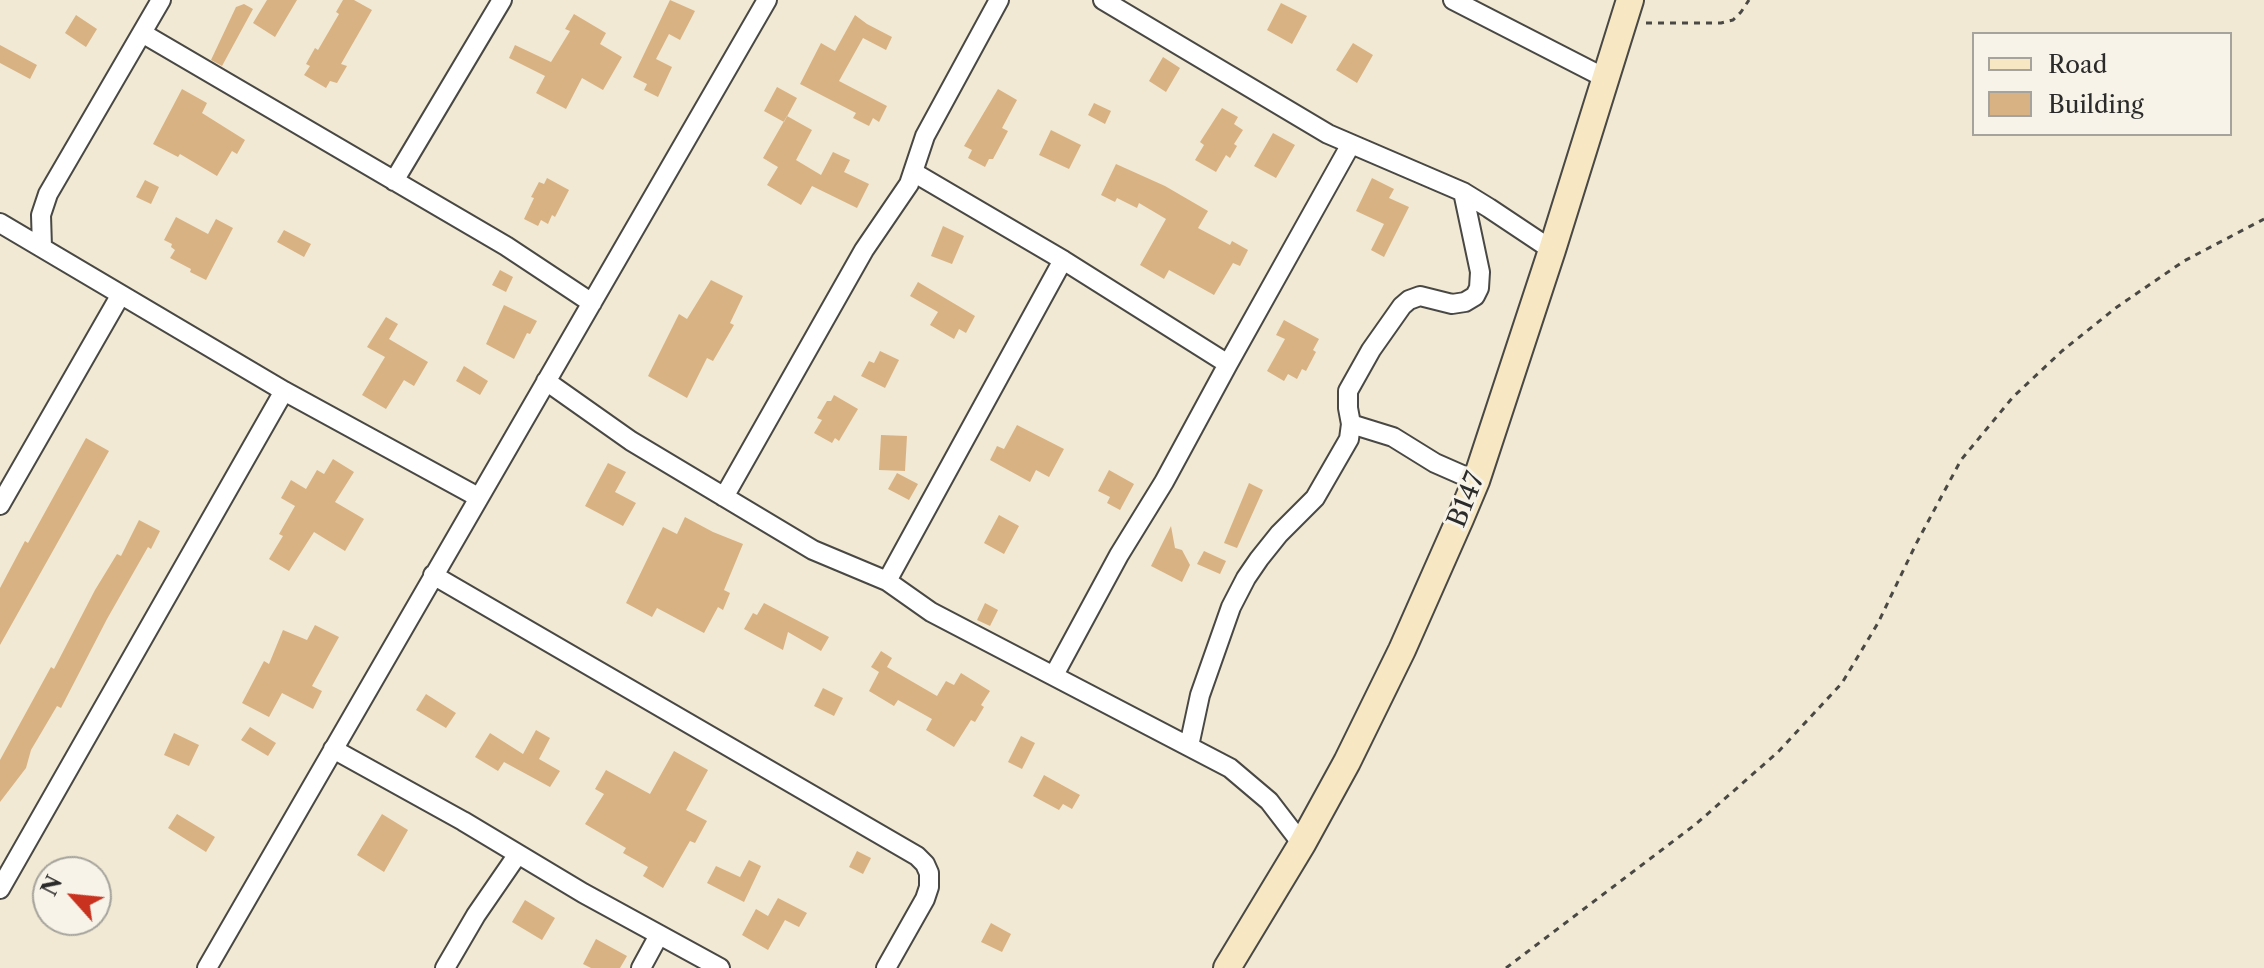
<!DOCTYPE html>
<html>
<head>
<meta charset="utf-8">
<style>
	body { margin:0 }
	#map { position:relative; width:2264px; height:968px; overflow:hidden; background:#f1e9d3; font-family:"Libre Caslon Text",serif }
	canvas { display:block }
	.legend { position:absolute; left:1972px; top:32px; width:260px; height:104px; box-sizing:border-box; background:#f7f3e8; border:2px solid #a5a39c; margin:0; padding:10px 14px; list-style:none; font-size:24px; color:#2b2b2b }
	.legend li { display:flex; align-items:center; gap:16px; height:40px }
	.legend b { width:40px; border:2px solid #a5a39c }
	.north { position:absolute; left:32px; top:856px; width:80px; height:80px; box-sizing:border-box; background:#f7f3e8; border:2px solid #a5a39c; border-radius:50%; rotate:297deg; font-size:22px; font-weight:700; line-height:32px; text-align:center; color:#2b2b2b }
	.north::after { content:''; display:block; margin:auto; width:28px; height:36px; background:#c8321e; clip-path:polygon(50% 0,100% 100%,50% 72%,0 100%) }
</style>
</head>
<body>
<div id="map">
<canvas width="2264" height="968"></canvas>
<ul class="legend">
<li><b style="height:10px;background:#f7e8c3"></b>Road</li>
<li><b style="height:22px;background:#d9b283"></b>Building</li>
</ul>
<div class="north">N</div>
</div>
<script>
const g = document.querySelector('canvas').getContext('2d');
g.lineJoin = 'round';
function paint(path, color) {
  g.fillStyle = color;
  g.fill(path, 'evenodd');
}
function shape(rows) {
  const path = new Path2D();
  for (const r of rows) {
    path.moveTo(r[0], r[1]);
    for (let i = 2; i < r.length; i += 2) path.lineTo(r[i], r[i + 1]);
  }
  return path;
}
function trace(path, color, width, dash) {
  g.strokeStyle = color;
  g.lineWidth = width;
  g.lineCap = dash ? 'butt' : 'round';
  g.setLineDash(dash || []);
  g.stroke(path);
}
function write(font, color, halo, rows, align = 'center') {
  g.font = font + ' "Libre Caslon Text",serif';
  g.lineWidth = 6;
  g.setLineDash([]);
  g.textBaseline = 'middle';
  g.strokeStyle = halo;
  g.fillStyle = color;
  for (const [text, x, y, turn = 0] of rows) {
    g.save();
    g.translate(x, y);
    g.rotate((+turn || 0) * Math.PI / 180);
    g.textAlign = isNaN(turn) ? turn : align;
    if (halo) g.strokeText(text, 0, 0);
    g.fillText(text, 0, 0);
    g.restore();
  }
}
paint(shape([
	[267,0,297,0,275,37,253,23],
	[343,0,354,0,372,10,341,64,347,66,337,83,330,81,326,88,304,75,310,66,306,64,315,48,318,50,339,14,336,12],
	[670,0,695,11,680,40,669,34,656,59,672,67,658,97,644,90,647,84,633,77],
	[1281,3,1307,16,1292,44,1267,30],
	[244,4,253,9,222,66,211,60,236,7],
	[574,14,606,33,600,44,622,57,603,90,582,78,566,109,536,93,545,76,509,58,515,45,551,62,570,31,565,29],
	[76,15,97,29,86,47,65,33],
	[855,15,867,24,892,37,886,50,863,38,839,81,887,106,879,122,873,118,869,126,853,118,856,113,800,84,821,43,835,51],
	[1353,43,1373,55,1357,83,1336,70],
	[0,45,37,65,30,79,0,63],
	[1163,57,1180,68,1166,92,1149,81],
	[777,87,797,98,784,122,764,111],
	[182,89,207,103,202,113,245,140,237,154,232,151,217,176,180,154,178,157,153,144],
	[998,89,1017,100,1002,128,1008,131,993,159,989,159,985,167,968,158,972,150,964,146],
	[1094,103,1111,111,1105,124,1088,115],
	[1222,108,1238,117,1234,124,1243,130,1234,144,1237,146,1230,158,1226,155,1216,172,1195,160,1204,145,1200,142],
	[787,116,812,130,796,160,821,175,833,152,850,160,844,172,869,184,857,208,812,186,801,205,767,185,778,167,763,158],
	[1051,130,1081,145,1069,169,1039,155],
	[1273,133,1295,145,1276,178,1254,166],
	[1116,164,1165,186,1208,211,1198,228,1230,245,1232,241,1248,250,1240,266,1233,263,1214,295,1169,270,1164,279,1140,265,1166,219,1139,203,1137,208,1117,198,1115,202,1101,195],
	[547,178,569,190,555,217,552,215,548,224,541,220,538,226,524,219,534,198,531,197,539,182,544,184],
	[1372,178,1394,189,1389,198,1409,207,1384,257,1371,250,1384,224,1356,211],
	[145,180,159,187,151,204,136,197],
	[176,217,208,234,216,219,233,228,206,280,190,272,191,269,170,258,175,250,171,247,172,244,164,240],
	[943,226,964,236,952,264,931,256],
	[284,230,311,244,304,257,277,242],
	[500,270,513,277,506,292,492,285],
	[711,280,743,296,730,323,734,325,713,361,707,358,687,398,648,376,679,314,687,319],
	[918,282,975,316,966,333,959,329,954,339,930,325,938,312,910,296],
	[504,305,537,321,530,334,527,333,514,359,486,344],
	[386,317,398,324,389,339,428,362,414,386,404,380,386,409,362,395,385,357,367,347],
	[1284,320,1319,339,1313,350,1316,352,1306,371,1302,369,1297,379,1288,374,1284,381,1267,371,1285,339,1276,335],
	[880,351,899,360,885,388,861,376,869,361,874,363],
	[464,366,488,381,480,395,456,381],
	[834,395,858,409,839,441,835,438,832,443,814,433,822,420,817,418,827,401,831,401],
	[1017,425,1064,449,1049,477,1036,470,1030,482,990,460,997,446,1004,449],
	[881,435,907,436,905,471,879,470],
	[86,438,109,451,0,645,0,588,25,541,28,543],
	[333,459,354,472,335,502,364,519,345,551,314,532,289,571,269,559,283,536,279,534,295,506,281,498,291,480,306,489,317,470,324,474],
	[608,463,626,472,615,492,636,503,623,526,585,506],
	[1109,470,1134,484,1120,510,1107,503,1110,497,1098,491],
	[897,473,918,484,909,500,888,489],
	[1249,483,1263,490,1237,548,1224,543],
	[999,515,1019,526,1004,554,984,543],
	[685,517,713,532,743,544,724,590,730,593,723,610,718,607,704,633,657,608,652,617,626,603,663,527,677,534],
	[139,520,160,531,151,549,148,547,107,619,61,708,57,706,31,750,26,768,0,802,0,760,51,667,54,669,95,590,117,554,121,556],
	[1171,526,1175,548,1182,550,1190,565,1182,582,1151,566],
	[1204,551,1226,561,1220,574,1197,564],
	[764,603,829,637,821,651,788,632,783,650,744,629,753,613,757,615],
	[985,603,998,610,990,626,977,620],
	[315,625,339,637,312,686,322,691,313,709,282,693,269,717,242,703,264,661,269,664,283,630,307,640],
	[881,651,892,658,887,667,937,696,946,681,954,685,961,673,990,691,981,705,984,707,975,722,971,720,954,747,926,730,932,719,898,700,894,706,869,691,879,672,871,667],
	[823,688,843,698,834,716,814,706],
	[426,694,456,713,446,728,416,710],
	[250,727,276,743,268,756,241,740],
	[536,730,550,738,539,759,560,771,550,787,504,762,498,771,475,757,490,733,523,754],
	[174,733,199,745,189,766,164,755],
	[1021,736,1035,743,1022,769,1008,762],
	[674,751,708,770,686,810,707,821,695,843,690,841,663,888,643,876,648,867,623,853,626,848,585,824,604,794,595,789,606,770,650,794],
	[1044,775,1080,795,1072,809,1063,804,1059,810,1033,796],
	[177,814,215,837,206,852,168,828],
	[382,814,408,830,384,872,357,855],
	[857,851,871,858,863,874,849,867],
	[749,860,761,866,744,902,707,883,716,866,740,877],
	[778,898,807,913,799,927,785,920,768,950,742,935,756,909,768,916],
	[525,900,555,918,542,940,512,922],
	[991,923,1011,934,1002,952,981,942],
	[596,939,627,956,620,968,591,968,583,964]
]), '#d9b283');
const street = shape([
	[1103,0,1328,134,1463,192,1489,208,1552,250],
	[1453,0,1605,78],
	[142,33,506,246,592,303],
	[913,172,1063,260,1228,364],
	[394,181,502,0],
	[0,223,284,391,478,497],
	[42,247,41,215,48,194,161,0],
	[546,381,631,441,813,550,887,581,931,612,1230,768,1269,801,1302,844],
	[1351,424,1393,437,1435,463,1476,481],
	[724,497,864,250,909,184,925,136,999,0],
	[0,505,120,296],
	[433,575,917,856,925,864,929,873,929,887,925,899,886,968],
	[887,581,1063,260],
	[1054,675,1119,555,1164,482,1228,364,1351,144],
	[1189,746,1200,695,1231,607,1246,578,1259,559,1279,534,1315,498,1349,439,1351,424,1348,408,1348,391,1371,350,1402,306,1409,300,1420,296,1452,304,1465,302,1475,296,1479,288,1480,272,1463,192],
	[333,749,463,821,583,893,720,968],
	[0,889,284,391],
	[207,968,767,0],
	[445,968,476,915,518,854],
	[641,968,659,935]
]);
const secondary = shape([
	[1227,968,1302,844,1347,762,1402,650,1460,519,1476,481,1552,250,1630,0]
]);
trace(street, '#494844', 22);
trace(secondary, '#494844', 30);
trace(shape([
	[1646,23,1721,23,1733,20,1741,12,1749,0],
	[1506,968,1696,824,1778,752,1842,683,1878,623,1916,544,1961,460,2013,397,2062,351,2117,307,2184,261,2264,219]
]), '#494844', 3, [6, 6]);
trace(street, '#fff', 18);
trace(secondary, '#f7e8c3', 26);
write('26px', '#2b2b2b', '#f7f3e8', [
	["B147",1467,500,-68]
]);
</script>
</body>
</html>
